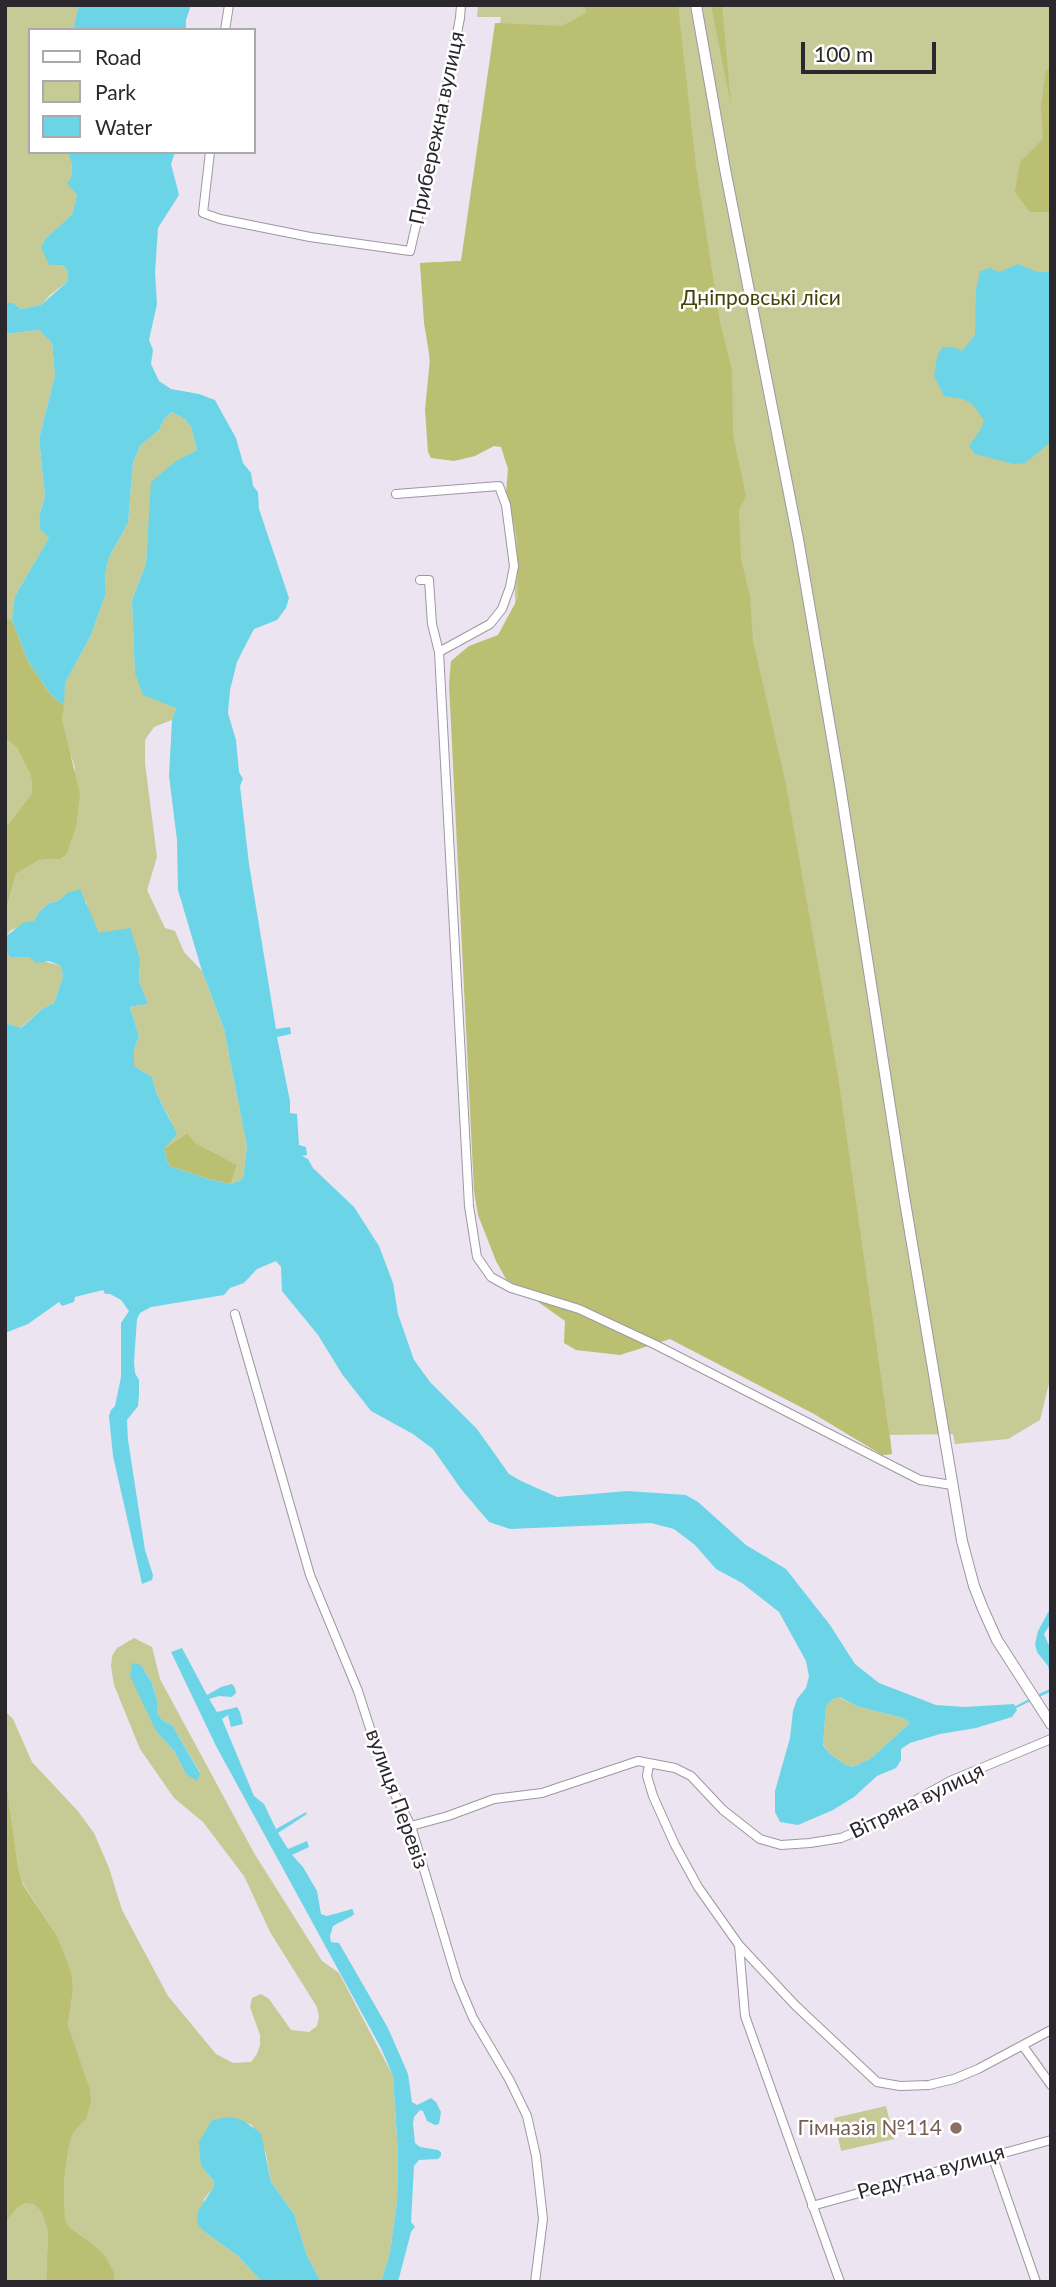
<!DOCTYPE html>
<html>
<head>
<meta charset="utf-8">
<style>
	body { margin:0 }
	#map { position:relative; width:1056px; height:2287px; overflow:hidden; background:#ece4f1; font-family:Lato,sans-serif }
	canvas { display:block }
	.frame { position:absolute; inset:0; border:7px solid #2b282d; pointer-events:none }
	.legend { position:absolute; left:28px; top:28px; width:228px; height:126px; box-sizing:border-box; background:#fff; border:2px solid #aaa9ab; margin:0; padding:9px 12px; list-style:none; font-size:21px; color:#2b282d }
	.legend li { display:flex; align-items:center; gap:14px; height:35px }
	.legend b { width:35px; border:2px solid #aaa9ab }
	.scale { position:absolute; left:801px; top:42px; width:135px; height:32px; box-sizing:border-box; border:4px solid #2b282d; border-top:0; padding-left:9px; font-size:21px; line-height:24px; white-space:nowrap; color:#2b282d; -webkit-text-stroke:5px #fff; paint-order:stroke }
</style>
</head>
<body>
<div id="map">
<canvas width="1056" height="2287"></canvas>
<div class="frame"></div>
<ul class="legend">
<li><b style="height:9px;background:#fff"></b>Road</li>
<li><b style="height:19px;background:#c6ca95"></b>Park</li>
<li><b style="height:19px;background:#6bd5e7"></b>Water</li>
</ul>
<div class="scale">100 m</div>
</div>
<script>
const g = document.querySelector('canvas').getContext('2d');
g.lineJoin = 'round';
function paint(path, color) {
  g.fillStyle = color;
  g.fill(path, 'evenodd');
}
function shape(rows) {
  const path = new Path2D();
  for (const r of rows) {
    path.moveTo(r[0], r[1]);
    for (let i = 2; i < r.length; i += 2) path.lineTo(r[i], r[i + 1]);
  }
  return path;
}
function trace(path, color, width, dash) {
  g.strokeStyle = color;
  g.lineWidth = width;
  g.lineCap = dash ? 'butt' : 'round';
  g.setLineDash(dash || []);
  g.stroke(path);
}
function write(font, color, halo, rows, align = 'center') {
  g.font = font + ' Lato,sans-serif';
  g.lineWidth = 5;
  g.setLineDash([]);
  g.textBaseline = 'middle';
  g.strokeStyle = halo;
  g.fillStyle = color;
  for (const [text, x, y, turn = 0] of rows) {
    g.save();
    g.translate(x, y);
    g.rotate((+turn || 0) * Math.PI / 180);
    g.textAlign = isNaN(turn) ? turn : align;
    if (halo) g.strokeText(text, 0, 0);
    g.fillText(text, 0, 0);
    g.restore();
  }
}
paint(shape([
	[5,5,79,5,79,8,73,30,30,30,30,152,68,152,72,166,71,178,77,195,72,216,46,238,41,247,68,271,68,281,50,295,41,305,21,309,13,303,5,303],
	[478,5,1051,5,1051,1375,1040,1420,1008,1439,955,1444,953,1434,890,1435,892,1454,882,1455,516,619,508,441,438,446,420,263,461,261,501,17,477,17],
	[39,330,52,343,55,375,39,439,45,496,39,517,40,529,49,538,15,596,12,620,5,617,5,334],
	[172,412,185,419,191,427,197,450,176,461,148,532,146,564,132,600,135,673,176,708,172,720,154,727,145,740,145,763,157,857,147,890,165,928,175,931,184,952,202,971,224,1029,247,1147,243,1179,231,1184,237,1165,196,1143,187,1133,164,1149,171,1121,156,1092,152,1077,134,1066,134,1050,139,1036,130,1007,148,1004,139,981,140,959,99,933,90,916,86,901,67,893,58,901,49,903,39,912,34,921,11,930,5,937,5,914,16,874,39,860,60,859,66,855,75,767,68,747,62,719,65,683,91,635,106,593,105,575,109,557,128,523,133,463,140,446,159,430,164,419],
	[5,738,17,748,31,776,32,793,10,824,5,826],
	[5,952,11,957,29,957,61,966,63,977,54,1003,42,1009,20,1028,5,1023],
	[134,1638,152,1647,160,1679,254,1853,322,1961,339,1973,393,2076,398,2153,397,2201,390,2253,381,2282,321,2282,307,2256,294,2214,271,2182,266,2153,252,2125,230,2117,201,2166,214,2181,213,2188,204,2199,202,2230,238,2256,262,2282,115,2282,114,2273,93,2244,69,2227,65,2220,64,2180,70,2141,74,2132,86,2119,76,2055,68,2026,73,1990,56,1934,23,1884,18,1867,5,1771,5,1711,13,1719,32,1762,77,1810,94,1833,109,1868,122,1910,168,1996,216,2054,233,2063,251,2062,257,2054,260,2045,260,2035,250,2007,252,1998,261,1994,269,1999,291,2030,309,2032,317,2026,319,2016,317,2007,270,1932,244,1876,203,1822,174,1798,140,1749,114,1685,111,1666,112,1656,117,1648],
	[141,1665,152,1683,157,1700,157,1713,163,1721,172,1725,200,1772,186,1774,175,1752,156,1731],
	[839,1697,856,1706,903,1718,910,1723,870,1759,853,1767,844,1764,829,1753,823,1744,826,1706,833,1699],
	[886,2106,894,2139,841,2151,834,2118],
	[26,2203,35,2205,42,2213,48,2232,46,2282,5,2282,5,2223,17,2208]
]), '#c6ca95');
paint(shape([
	[585,5,678,5,696,167,720,322,732,370,733,435,746,496,739,510,741,559,750,597,753,641,785,780,838,1076,892,1454,882,1455,814,1414,670,1339,620,1355,576,1350,564,1343,565,1321,506,1279,496,1261,478,1215,474,1191,449,684,451,661,469,646,498,635,518,598,517,536,506,492,508,469,501,447,494,446,475,456,454,461,431,458,428,452,425,410,430,359,424,323,420,263,461,261,495,23,562,26,586,13],
	[711,5,722,5,731,105],
	[1051,67,1051,212,1030,212,1015,192,1020,162,1043,139,1041,106,1046,71],
	[5,617,12,620,28,661,51,695,64,705,62,719,80,794,76,827,66,855,60,859,39,860,16,874,5,914,5,826,10,823,32,793,31,776,17,748,5,738],
	[187,1133,196,1143,237,1165,231,1184,211,1180,169,1166,164,1149],
	[5,1747,5,1771,18,1867,23,1885,56,1934,71,1972,73,1990,68,2026,90,2090,91,2101,86,2119,74,2132,70,2141,64,2180,65,2219,69,2227,93,2244,106,2257,114,2273,115,2282,46,2282,48,2232,42,2213,35,2205,26,2203,17,2208,5,2223]
]), '#bbbf71');
paint(shape([
	[79,5,191,5,186,20,186,30,73,30],
	[68,152,175,152,171,164,179,195,158,228,155,273,157,304,149,340,153,350,151,364,159,381,171,389,199,394,215,400,222,413,236,438,243,463,251,473,253,486,258,492,259,509,289,598,286,608,277,620,254,629,243,650,237,662,230,690,228,713,236,740,239,772,243,779,240,786,249,864,276,1029,290,1027,291,1034,277,1037,290,1101,290,1113,297,1114,299,1145,306,1147,307,1155,302,1156,308,1159,313,1168,354,1207,379,1246,393,1283,398,1314,414,1360,430,1382,477,1429,509,1474,521,1481,557,1497,627,1491,686,1495,698,1502,746,1545,786,1569,830,1625,855,1664,879,1683,936,1705,965,1707,1014,1704,1017,1710,1012,1717,976,1728,940,1734,910,1743,901,1749,901,1760,896,1768,877,1776,854,1797,833,1810,798,1825,780,1822,775,1812,775,1791,790,1738,793,1711,797,1699,806,1688,809,1676,806,1661,779,1612,742,1583,716,1569,695,1545,674,1529,651,1523,510,1529,489,1522,461,1489,433,1449,413,1434,371,1411,342,1374,318,1335,282,1291,281,1267,276,1261,257,1269,244,1283,230,1288,224,1295,151,1307,140,1313,137,1319,134,1362,135,1373,139,1380,139,1395,138,1406,127,1420,128,1440,145,1550,153,1575,152,1580,142,1584,113,1456,109,1416,111,1410,115,1406,121,1377,121,1323,129,1311,121,1300,110,1294,105,1294,103,1290,75,1297,74,1302,62,1306,59,1302,28,1324,5,1333,5,1023,21,1028,42,1009,54,1003,63,977,61,966,49,961,37,963,29,957,11,957,5,952,5,937,23,923,34,921,39,912,49,903,58,901,67,893,80,889,99,933,130,928,140,959,139,981,148,1004,130,1007,139,1036,134,1050,134,1066,152,1077,156,1092,177,1134,164,1149,169,1166,211,1180,231,1184,243,1179,247,1147,224,1029,202,971,178,890,177,840,169,776,172,720,176,708,143,695,135,673,132,600,146,564,151,482,176,461,197,450,191,427,185,419,172,412,164,419,159,430,140,446,133,463,128,523,109,557,105,575,106,593,91,635,65,683,64,705,51,695,28,661,12,620,15,596,49,538,40,529,39,517,45,496,39,439,55,375,52,343,39,330,5,334,5,303,13,303,21,309,41,305,68,281,68,271,62,265,49,265,41,247,46,238,72,215,77,195,67,183,71,178,72,166],
	[840,1697,856,1706,903,1718,910,1723,870,1759,853,1767,844,1764,829,1753,823,1745,826,1706,833,1699],
	[1018,264,1037,272,1051,272,1051,442,1025,463,1014,464,975,454,969,446,981,429,984,420,972,404,963,399,944,396,934,376,937,357,942,347,953,347,962,351,975,335,976,291,980,271,990,268,999,272],
	[1051,1607,1051,1623,1044,1634,1051,1650,1051,1677,1048,1666,1037,1652,1035,1644,1038,1631],
	[182,1648,207,1695,221,1687,232,1684,235,1688,236,1693,232,1697,219,1696,209,1699,217,1712,237,1707,240,1712,243,1724,231,1727,228,1715,222,1719,254,1796,264,1804,276,1829,306,1812,307,1814,278,1833,288,1849,307,1841,309,1847,292,1855,303,1867,317,1891,321,1914,327,1916,352,1909,353,1910,354,1914,352,1916,333,1926,330,1936,331,1942,339,1943,388,2028,408,2074,412,2102,417,2105,431,2098,436,2102,441,2112,439,2124,435,2125,427,2121,423,2111,420,2110,414,2117,413,2124,415,2143,420,2147,438,2150,441,2152,441,2156,438,2159,419,2160,414,2166,411,2222,415,2227,411,2232,398,2282,381,2282,390,2253,397,2201,398,2153,393,2076,381,2048,216,1746,171,1652],
	[132,1663,141,1665,152,1683,157,1700,157,1713,163,1721,172,1725,200,1773,197,1781,186,1774,175,1752,156,1731,130,1676],
	[230,2117,242,2120,261,2133,271,2182,294,2214,307,2256,321,2282,262,2282,238,2256,202,2230,197,2222,198,2211,213,2188,214,2181,201,2166,199,2142,212,2120]
]), '#6bd5e7');
trace(shape([
	[1038,1696,1051,1690],
	[1016,1707,1032,1699]
]), '#6bd5e7', 2.5);
const minor = shape([
	[225,30,229,5],
	[210,152,203,213,220,219,310,237,410,251,437,136,460,18,461,5],
	[396,494,499,486,506,505,514,566,510,587,502,609,490,624,439,652],
	[420,580,429,580,432,624,439,652,469,1206,477,1257,491,1277,511,1288,579,1309,656,1345,920,1480,952,1485],
	[235,1314,310,1575,358,1691,385,1775,411,1826,457,1980,473,2018,509,2079,527,2116,536,2156,543,2219,535,2282],
	[649,1765,647,1776,653,1796,675,1845,698,1887,739,1945,745,2016,840,2282],
	[411,1826,448,1816,494,1799,542,1793,638,1761,675,1768,691,1776,723,1810,760,1839,781,1845,810,1843,841,1838,869,1826,950,1781,1051,1739],
	[739,1945,795,2005,877,2082,900,2086,929,2085,954,2079,978,2069,1051,2030],
	[1023,2046,1051,2085],
	[992,2155,1036,2282],
	[812,2206,1051,2140]
]);
const secondary = shape([
	[696,5,725,169,798,539,840,785,904,1196,962,1541,974,1586,983,1609,997,1640,1051,1724]
]);
trace(minor, '#9e97a3', 10);
trace(secondary, '#9e97a3', 12);
trace(minor, '#fff', 8);
trace(secondary, '#fff', 10);
for (const [x, y, r, color] of [
	[956,2128,7,"#8d6e63"]
]) {
  const dot = new Path2D();
  dot.arc(x, y, r, 0, 2 * Math.PI);
  g.fillStyle = color;
  g.fill(dot);
  trace(dot, '#fff', 2.5);
}
write('21px', '#2b282d', '#fff', [
	["Прибережна вулиця",437,128,-78],
	["вулиця Перевіз",397,1799,70],
	["Вітряна вулиця",917,1801,-26],
	["Редутна вулиця",931,2172,-16]
]);
write('21px', '#424304', '#fff', [
	["Дніпровські ліси",761,298]
]);
write('21px', '#785e54', '#fff', [
	["Гімназія №114",942,2128]
], 'right');
</script>
</body>
</html>
